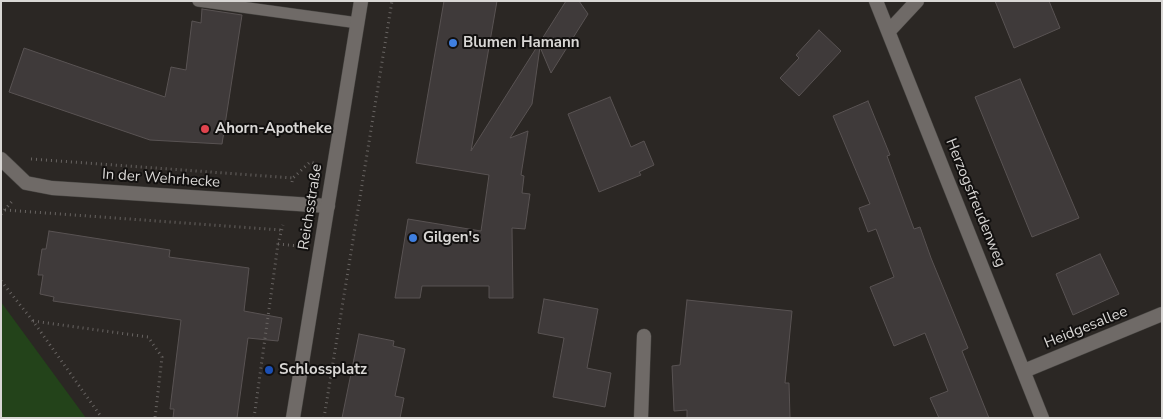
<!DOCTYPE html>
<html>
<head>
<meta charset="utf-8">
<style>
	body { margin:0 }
	#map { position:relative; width:1163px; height:419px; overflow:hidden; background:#2b2724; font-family:"Nunito Sans",sans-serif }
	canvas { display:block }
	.frame { position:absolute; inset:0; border:2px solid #d9d7d5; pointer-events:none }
</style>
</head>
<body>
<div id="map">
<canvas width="1163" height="419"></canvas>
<div class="frame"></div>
</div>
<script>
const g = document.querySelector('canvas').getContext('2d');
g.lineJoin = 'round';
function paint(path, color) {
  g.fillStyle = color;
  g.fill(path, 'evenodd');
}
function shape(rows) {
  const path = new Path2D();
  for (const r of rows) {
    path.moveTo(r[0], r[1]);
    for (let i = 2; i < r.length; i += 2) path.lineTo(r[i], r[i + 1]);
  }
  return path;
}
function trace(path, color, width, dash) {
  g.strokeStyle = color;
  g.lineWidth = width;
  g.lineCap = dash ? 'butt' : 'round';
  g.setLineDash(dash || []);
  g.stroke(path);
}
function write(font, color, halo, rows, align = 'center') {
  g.font = font + ' "Nunito Sans",sans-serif';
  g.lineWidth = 4;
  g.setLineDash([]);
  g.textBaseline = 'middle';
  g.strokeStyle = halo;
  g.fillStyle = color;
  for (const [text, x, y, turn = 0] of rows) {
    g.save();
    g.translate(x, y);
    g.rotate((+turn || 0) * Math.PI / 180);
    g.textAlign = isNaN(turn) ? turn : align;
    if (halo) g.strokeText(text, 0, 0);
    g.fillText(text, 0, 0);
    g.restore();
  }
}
paint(shape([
	[1,302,86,418,1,418]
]), '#23431a');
const building = shape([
	[444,1,497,1,471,151,566,1,579,1,588,14,551,73,540,47,532,104,510,138,528,131,521,175,524,176,522,193,530,194,525,229,512,228,513,298,489,298,489,286,422,286,420,298,395,298,408,219,481,231,489,175,416,163,444,1],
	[995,1,1049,1,1060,28,1014,48,995,1],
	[202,9,242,15,222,144,150,140,9,92,24,48,165,97,171,67,186,70,192,21,201,23,202,9],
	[819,30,841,51,799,96,780,78,799,58,796,55,819,30],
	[1020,79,1079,218,1032,237,975,97,1020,79],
	[610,97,631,147,644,141,654,165,639,172,641,175,599,192,568,114,610,97],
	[868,101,890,155,887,156,914,229,920,227,931,258,968,348,962,351,989,418,939,418,930,398,948,391,925,333,894,346,870,287,894,277,876,229,868,232,859,208,870,204,833,116,868,101],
	[49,231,170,250,169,257,249,268,244,311,282,318,278,341,248,338,237,418,173,418,174,409,170,409,181,320,53,301,54,297,40,294,43,275,38,275,42,249,46,249,49,231],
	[1100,254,1119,294,1073,315,1056,274,1100,254],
	[544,299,598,309,587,368,611,373,605,407,553,397,564,338,538,333,544,299],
	[687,300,792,311,785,383,789,383,790,418,687,418,687,410,674,411,672,366,680,365,687,300],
	[359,334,394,341,393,346,405,349,395,396,404,398,400,418,342,418,359,334]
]);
paint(building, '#3f3a3a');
trace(building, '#595353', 1);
const service = shape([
	[198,1,358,23]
]);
const minor = shape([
	[876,1,1042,418],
	[889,31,917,1],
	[1,159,26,183,52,188,328,206],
	[1024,371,1162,314],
	[641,418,644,336]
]);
const secondary = shape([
	[293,418,361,1]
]);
trace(service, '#464441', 12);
trace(minor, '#464441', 15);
trace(secondary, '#464441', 15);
trace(shape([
	[31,159,293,178],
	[292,182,293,178,310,162,314,163],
	[5,210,281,230],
	[1,214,14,199],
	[278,244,299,246],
	[1,281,33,321,102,418],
	[33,321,148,337,162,357,155,418],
	[254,418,278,244,283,225],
	[324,418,392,1]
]), '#686462', 3, [1, 4]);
trace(service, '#6f6a67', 11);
trace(minor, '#6f6a67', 14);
trace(secondary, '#6f6a67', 14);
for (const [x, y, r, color] of [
	[453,43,5,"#3f7fe0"],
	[205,129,5,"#e0444e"],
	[413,238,5,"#3f7fe0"],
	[269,370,5,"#1a4fb4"]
]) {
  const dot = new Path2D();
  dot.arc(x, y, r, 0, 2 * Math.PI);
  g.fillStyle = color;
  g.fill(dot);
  trace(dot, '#12100f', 2);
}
write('bold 15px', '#d9d7d5', '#12100f', [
	["Blumen Hamann",463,43],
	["Ahorn-Apotheke",215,129],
	["Gilgen's",423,238],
	["Schlossplatz",279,370]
], 'left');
write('15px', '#d9d7d5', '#12100f', [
	["In der Wehrhecke",161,179,4],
	["Herzogsfreudenweg",975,203,68],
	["Reichsstraße",311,207,-81],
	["Heidgesallee",1086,328,-22]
]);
</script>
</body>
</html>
